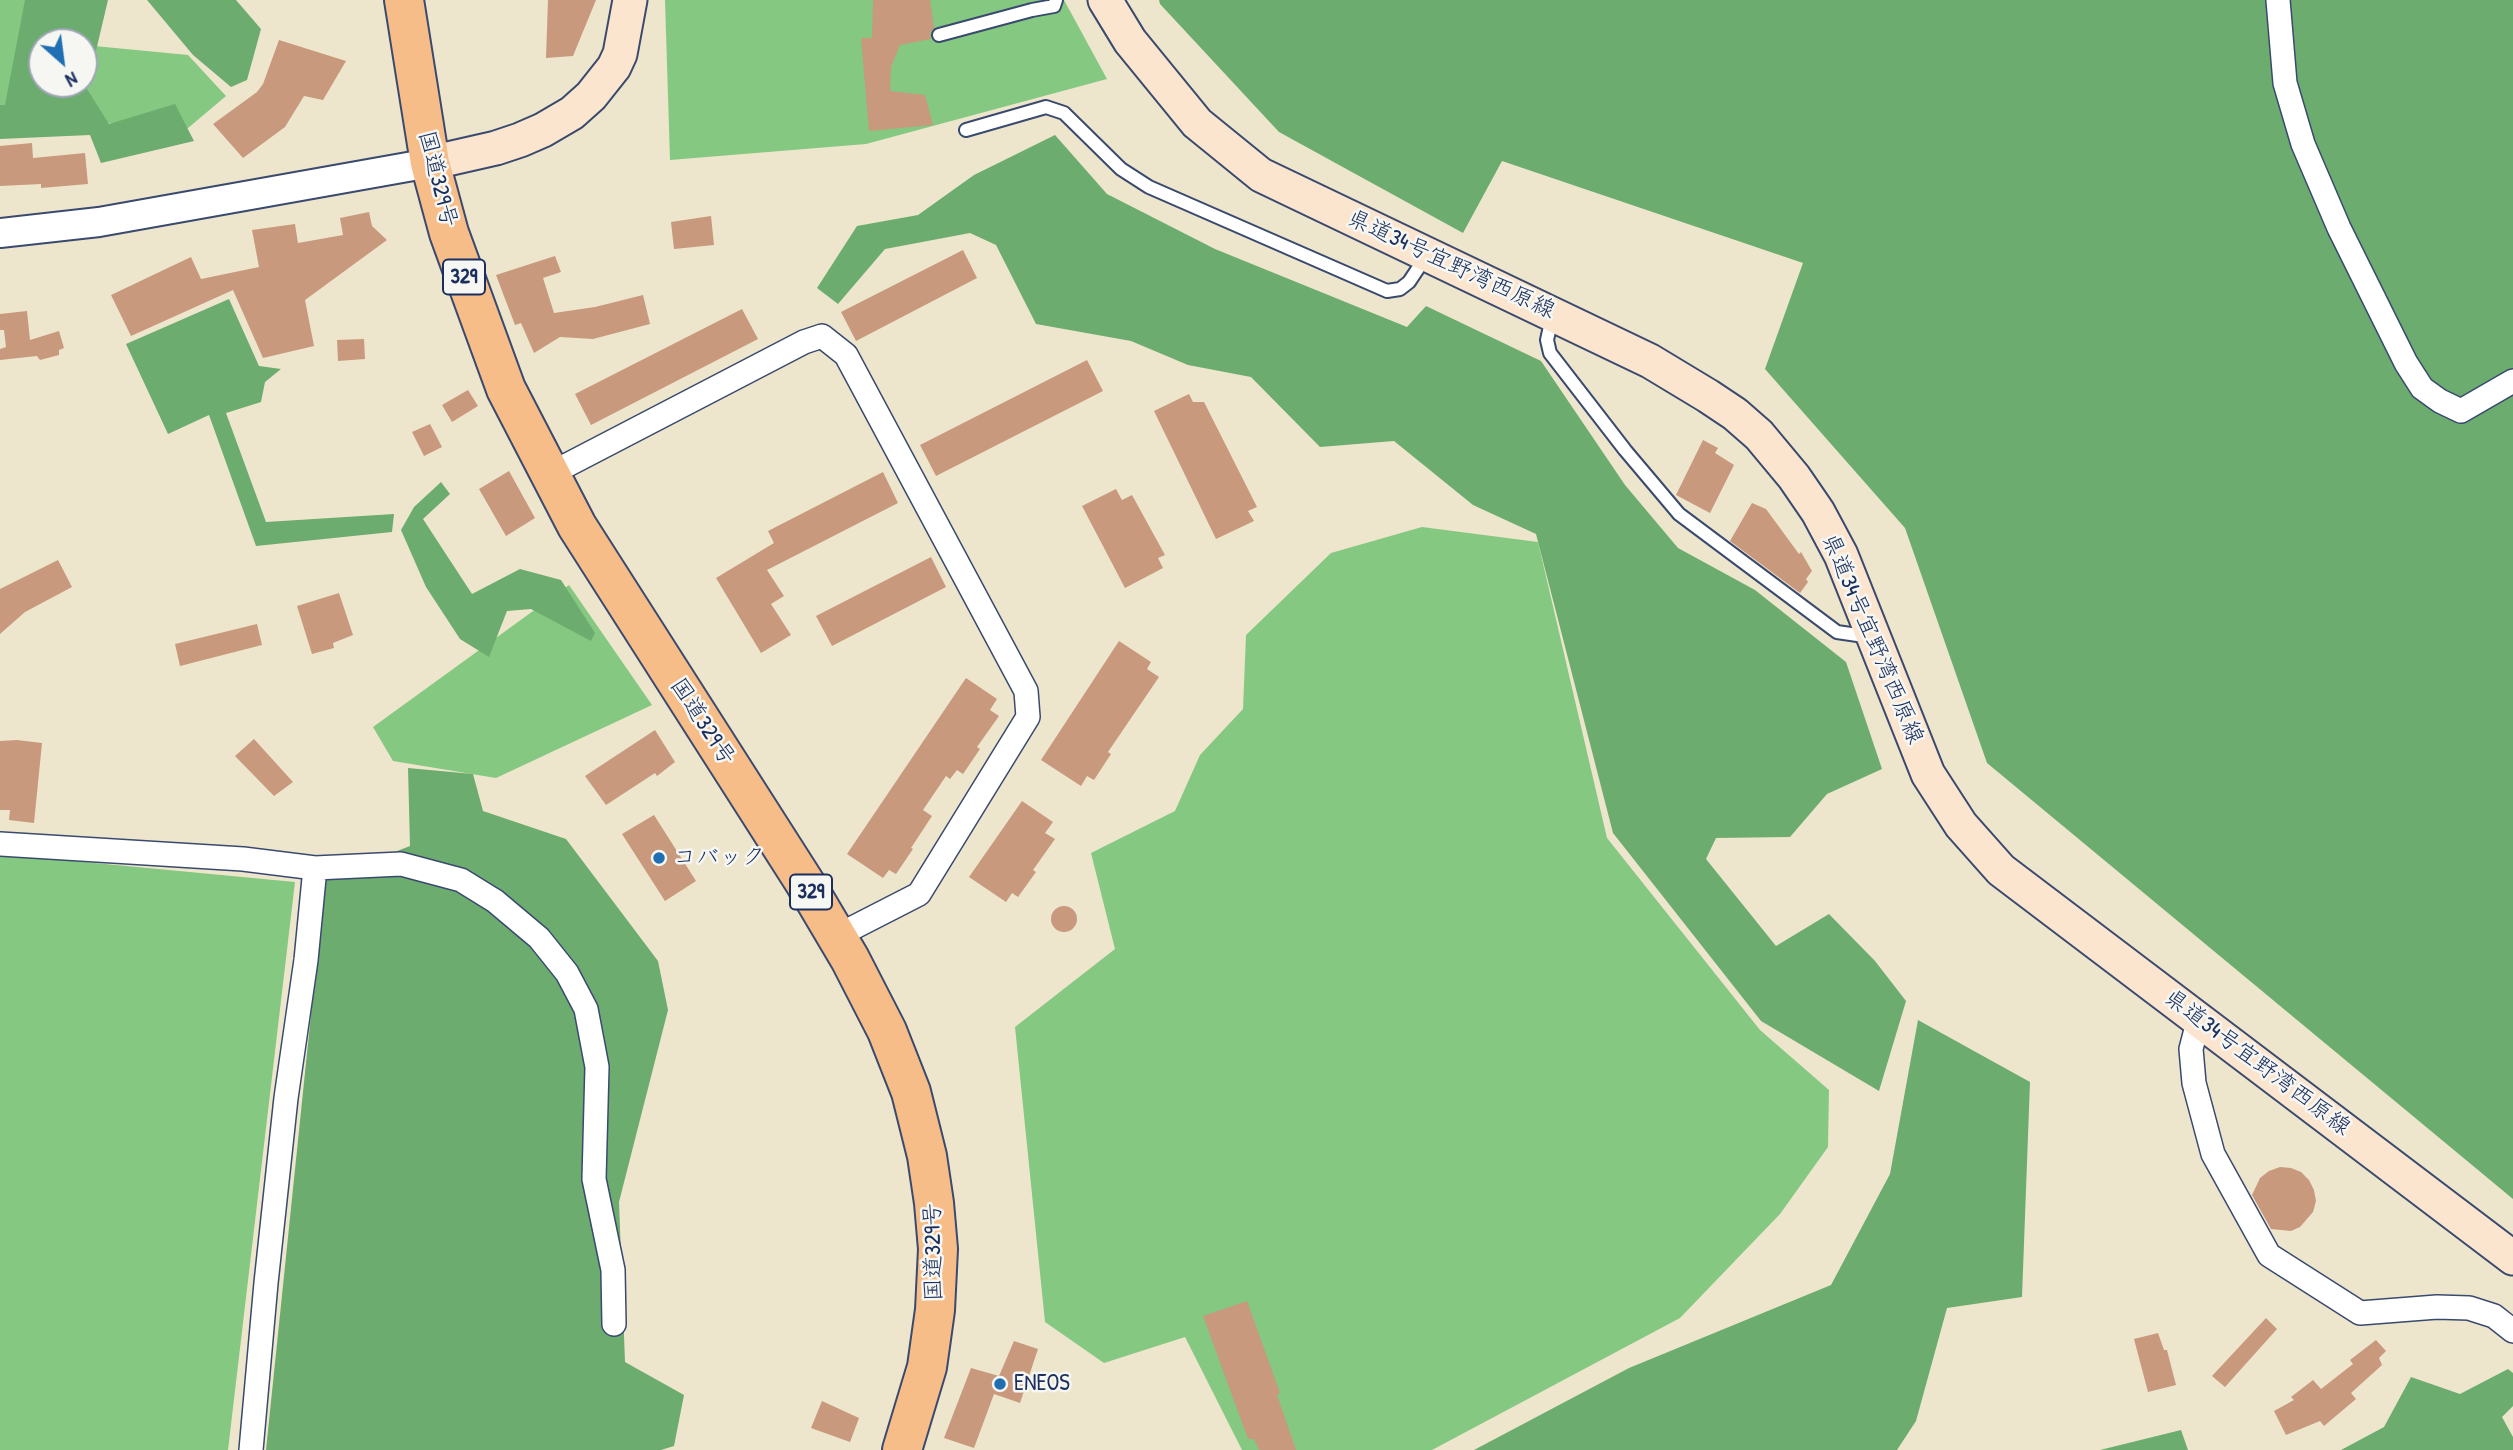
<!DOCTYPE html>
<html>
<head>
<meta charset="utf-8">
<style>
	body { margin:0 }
	#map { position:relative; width:2513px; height:1450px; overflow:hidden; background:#ede6cc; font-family:"Patrick Hand",sans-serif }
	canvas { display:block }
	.north { position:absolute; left:28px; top:28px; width:70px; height:70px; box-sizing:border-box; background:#f6f6f2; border:2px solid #9ea6b7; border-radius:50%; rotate:152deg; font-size:19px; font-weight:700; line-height:28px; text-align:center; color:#1b2f5e }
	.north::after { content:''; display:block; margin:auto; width:24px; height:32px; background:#1f6fb2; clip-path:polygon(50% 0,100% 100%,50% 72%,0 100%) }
</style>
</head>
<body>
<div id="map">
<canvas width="2513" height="1450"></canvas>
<div class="north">N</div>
</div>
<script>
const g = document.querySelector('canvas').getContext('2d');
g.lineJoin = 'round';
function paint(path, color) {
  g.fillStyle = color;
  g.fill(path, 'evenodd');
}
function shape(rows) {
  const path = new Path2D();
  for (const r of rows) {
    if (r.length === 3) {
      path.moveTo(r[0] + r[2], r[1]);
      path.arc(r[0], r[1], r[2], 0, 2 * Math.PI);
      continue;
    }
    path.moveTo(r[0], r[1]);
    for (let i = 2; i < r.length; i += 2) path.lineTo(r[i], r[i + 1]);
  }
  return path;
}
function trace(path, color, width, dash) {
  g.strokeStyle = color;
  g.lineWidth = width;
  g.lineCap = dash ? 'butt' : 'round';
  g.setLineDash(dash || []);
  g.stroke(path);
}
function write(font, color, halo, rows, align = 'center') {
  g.font = font + ' "Patrick Hand","Klee One",sans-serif';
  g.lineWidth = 5;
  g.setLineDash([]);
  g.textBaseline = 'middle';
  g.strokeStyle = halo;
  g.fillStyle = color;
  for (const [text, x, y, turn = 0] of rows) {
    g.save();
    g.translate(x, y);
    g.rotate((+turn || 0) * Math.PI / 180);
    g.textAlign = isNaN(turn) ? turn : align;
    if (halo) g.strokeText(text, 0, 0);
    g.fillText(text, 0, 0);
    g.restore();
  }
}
paint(shape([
	[0,0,29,0,42,42,42,84,84,84,84,45,188,55,226,96,181,134,0,107],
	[665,0,1064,0,1107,79,866,144,670,160],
	[1422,527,1538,542,1607,838,1760,1030,1829,1090,1828,1147,1780,1214,1680,1318,1432,1450,1242,1450,1185,1337,1104,1363,1045,1322,1015,1027,1115,949,1091,853,1175,811,1200,755,1243,709,1246,635,1331,553],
	[569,585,652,705,496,778,393,761,373,727],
	[0,854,295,882,228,1450,0,1450]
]), '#85c881');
paint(shape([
	[25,0,108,0,87,89,109,124,175,104,194,141,101,163,90,135,0,139,0,105,5,105],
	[42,42,84,42,84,84,42,84],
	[147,0,236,0,261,29,247,80,231,87,193,55],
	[1159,0,2513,0,2513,1199,1987,763,1905,528,1765,369,1803,263,1502,161,1463,233,1279,132,1160,4],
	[1055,135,1107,194,1215,249,1407,327,1426,306,1541,361,1625,485,1678,548,1755,590,1846,662,1882,769,1827,794,1790,837,1716,838,1706,859,1776,946,1829,914,1875,961,1906,1001,1879,1091,1761,1021,1613,833,1536,534,1473,505,1394,441,1320,447,1251,377,1188,365,1131,341,1036,324,996,245,970,233,885,249,838,304,817,288,857,226,918,215,974,175],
	[229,299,259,366,281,369,265,382,261,402,226,413,266,522,394,514,392,532,256,546,209,415,168,434,126,344],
	[441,482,450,494,423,519,472,594,520,569,561,580,595,633,591,641,531,609,507,611,489,657,460,639,426,587,401,530,414,507],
	[408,768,473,774,483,811,566,839,658,961,668,1010,619,1202,625,1362,684,1395,674,1446,661,1450,266,1450,325,879,410,846],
	[1918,1020,2030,1082,2022,1297,1947,1308,1916,1421,1897,1450,1474,1450,1629,1368,1831,1285,1890,1174],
	[2508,1369,2513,1373,2513,1406,2502,1417,2513,1437,2513,1450,2341,1450,2384,1427,2411,1377,2460,1394],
	[2181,1430,2188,1450,2100,1450]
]), '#6cac6f');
paint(shape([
	[548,0,596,0,573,56,546,58],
	[873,0,930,0,934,28,930,33,931,39,900,45,891,67,890,91,925,95,933,125,869,131,861,38,872,38],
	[279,40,346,61,323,100,304,96,285,127,243,158,213,124,257,92,263,84],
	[32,143,33,158,85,153,88,184,41,188,41,184,0,186,0,146],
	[369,212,372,226,387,240,305,300,314,346,263,358,233,290,131,336,111,295,191,257,201,279,259,267,252,230,295,224,298,243,343,235,340,218],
	[711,216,714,245,674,249,671,222],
	[963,250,977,278,856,341,841,312],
	[555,256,561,272,543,278,554,313,595,307,643,295,650,324,593,339,560,337,534,353,521,323,515,325,496,275],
	[742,309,758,339,591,425,575,394],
	[27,311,30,340,59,331,64,348,59,350,59,355,40,360,37,356,0,360,0,349,6,347,4,330,0,330,0,314],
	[364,339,365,359,338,361,337,340],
	[1087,360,1103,391,936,476,920,445],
	[468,390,478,406,452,422,442,405],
	[1189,394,1193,402,1204,402,1257,507,1248,511,1254,521,1216,539,1154,411],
	[430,424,442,447,424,456,412,432],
	[1703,440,1718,448,1715,453,1734,465,1710,513,1676,495],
	[509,471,535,518,506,536,479,489],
	[883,472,898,503,767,570,784,596,771,604,791,635,761,653,716,578,774,543,768,531],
	[1116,489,1122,500,1132,495,1165,555,1158,558,1163,568,1125,588,1082,506],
	[1752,503,1766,509,1799,554,1801,552,1812,571,1806,579,1808,582,1800,593,1730,541],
	[931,557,946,587,832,646,816,616],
	[58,560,72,587,25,612,0,634,0,589],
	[339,593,353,635,333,643,334,648,312,654,297,606],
	[257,624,262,645,180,666,175,644],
	[1119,641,1151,662,1147,669,1159,677,1108,752,1111,754,1094,780,1087,776,1081,786,1041,760],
	[966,678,997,699,990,710,999,716,977,747,980,749,963,774,957,770,950,779,946,776,923,810,932,816,911,848,913,849,896,874,889,870,883,878,847,854],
	[655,730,675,762,657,776,655,773,606,805,585,776],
	[254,739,293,782,274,796,235,756],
	[17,740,42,743,34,823,9,820,10,810,0,810,0,741],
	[1022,801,1053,822,1045,833,1055,839,1033,870,1036,872,1018,897,1012,893,1006,902,969,877],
	[654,815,696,881,665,901,622,834],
	[1064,919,13],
	[2280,1167,2291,1168,2301,1172,2309,1180,2314,1190,2316,1201,2313,1212,2300,1227,2291,1231,2271,1229,2252,1195,2260,1178,2269,1171],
	[1247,1301,1280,1393,1277,1395,1296,1450,1259,1450,1254,1439,1248,1439,1203,1316],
	[2266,1318,2277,1329,2225,1387,2212,1376],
	[2158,1333,2164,1350,2167,1350,2176,1385,2148,1392,2134,1339],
	[2376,1340,2386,1351,2379,1358,2382,1365,2351,1393,2356,1399,2324,1426,2320,1421,2286,1435,2274,1411,2294,1400,2291,1397,2313,1380,2321,1389,2353,1364,2350,1360],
	[1014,1341,1038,1349,1020,1403,994,1394,974,1448,944,1438,971,1368,999,1376],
	[822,1401,859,1418,850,1442,811,1428]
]), '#c8997d');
const service = shape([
	[939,35,1032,10,1054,6,1056,0],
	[966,130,1046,107,1064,113,1121,169,1149,187,1387,291,1400,289,1409,282,1427,255],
	[1552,317,1547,340,1550,353,1625,450,1679,514,1837,632,1871,637]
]);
const minor = shape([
	[2278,0,2285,83,2303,144,2339,228,2406,363,2422,388,2440,401,2461,411,2513,381],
	[550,474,804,342,822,336,846,355,1026,691,1028,717,919,894,837,936],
	[0,844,243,859,315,868,401,864,461,880,495,901,539,938,567,973,586,1009,597,1067,594,1179,613,1270,614,1324],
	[2199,1018,2191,1049,2194,1083,2213,1154,2269,1255,2360,1313,2437,1307,2469,1308,2494,1316,2513,1331],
	[251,1450,266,1283,286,1098,306,960,315,868]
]);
const tertiary = shape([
	[0,233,99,222,430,163]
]);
const secondary = shape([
	[1105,0,1130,41,1197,123,1261,175,1650,361,1708,396,1735,414,1759,435,1794,477,1818,512,1841,555,1928,774,1961,825,2001,870,2513,1258],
	[430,163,496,148,520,140,543,130,572,113,591,96,614,67,620,54,630,0]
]);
const trunk = shape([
	[404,0,430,163,449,233,506,389,577,526,805,883,850,959,887,1031,911,1092,927,1156,934,1203,938,1249,935,1310,927,1367,902,1450]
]);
trace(service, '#3a4a6e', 16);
trace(minor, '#3a4a6e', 26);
trace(tertiary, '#3a4a6e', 32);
trace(secondary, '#3a4a6e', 37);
trace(trunk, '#3a4a6e', 42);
trace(service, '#fff', 12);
trace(minor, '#fff', 23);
trace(tertiary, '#fff', 28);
trace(secondary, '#fce5cf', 33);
trace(trunk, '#f7bd88', 38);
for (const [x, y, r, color] of [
	[659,858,7,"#1f6fb2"],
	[1000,1384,7,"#1f6fb2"]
]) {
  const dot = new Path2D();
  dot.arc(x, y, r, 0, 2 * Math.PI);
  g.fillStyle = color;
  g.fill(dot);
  trace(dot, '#f6f6f2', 2.5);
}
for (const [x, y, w] of [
	[464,277,42],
	[811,892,42]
]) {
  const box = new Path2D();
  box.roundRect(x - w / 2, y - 17.5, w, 35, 5);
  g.fillStyle = '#f6f6f2';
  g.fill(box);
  trace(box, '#1b2f5e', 2);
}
write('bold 21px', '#1b2f5e', null, [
	["329",464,277],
	["329",811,892]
]);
write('23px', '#1b2f5e', '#f6f6f2', [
	["国道329号",437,179,76],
	["県道34号宜野湾西原線",1451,265,25],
	["県道34号宜野湾西原線",1872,639,67],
	["国道329号",702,722,57],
	["県道34号宜野湾西原線",2257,1063,37],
	["国道329号",934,1252,-91]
]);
write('23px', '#1b2f5e', '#f6f6f2', [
	["コバック",673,858],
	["ENEOS",1014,1384]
], 'left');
</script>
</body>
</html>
